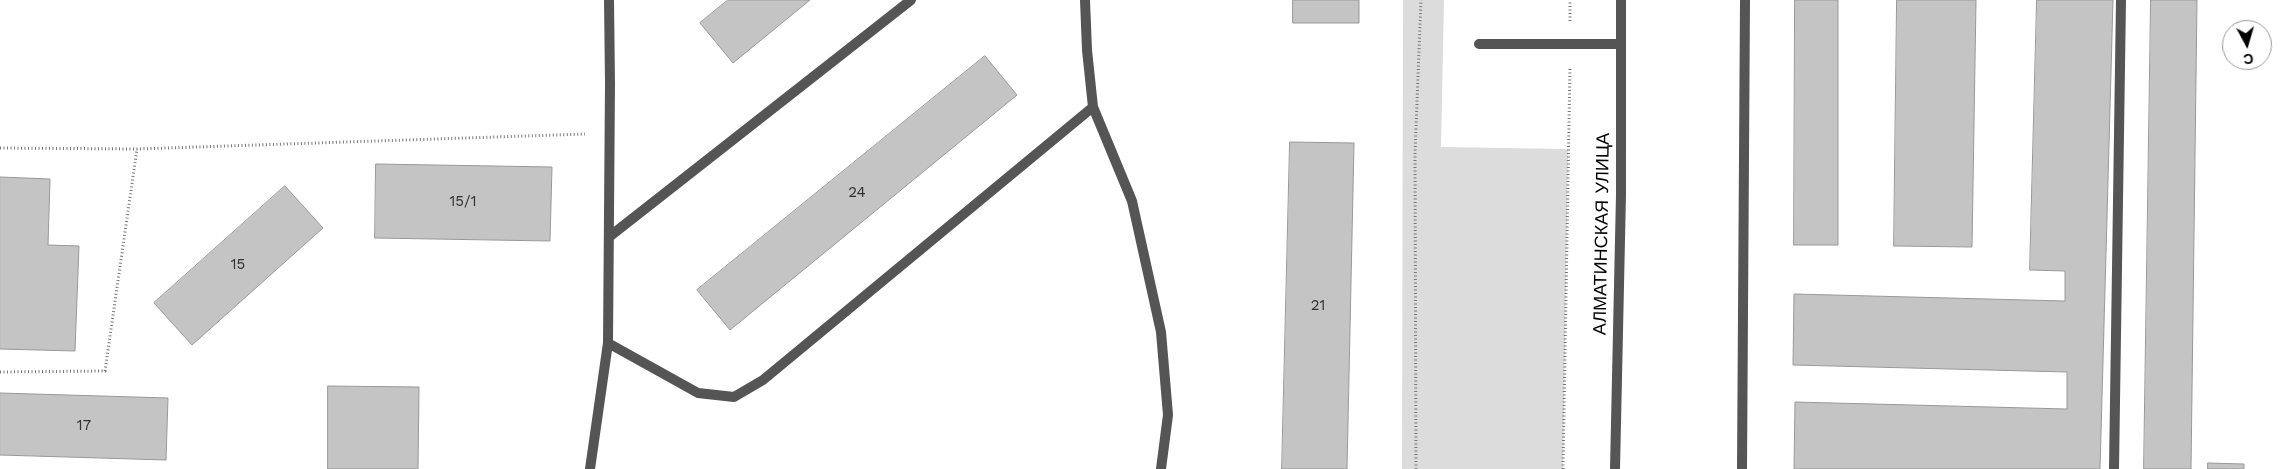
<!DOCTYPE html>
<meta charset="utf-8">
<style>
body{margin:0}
#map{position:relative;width:2292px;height:469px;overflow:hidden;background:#fff;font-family:"Work Sans",sans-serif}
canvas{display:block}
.north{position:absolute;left:2222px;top:20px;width:50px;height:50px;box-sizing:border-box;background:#fff;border:1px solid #999;border-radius:50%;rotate:174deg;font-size:14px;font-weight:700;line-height:20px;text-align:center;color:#000}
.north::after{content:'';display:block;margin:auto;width:18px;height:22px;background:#000;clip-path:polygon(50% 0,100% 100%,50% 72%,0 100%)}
</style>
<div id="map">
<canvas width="2292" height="469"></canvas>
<div class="north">С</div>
</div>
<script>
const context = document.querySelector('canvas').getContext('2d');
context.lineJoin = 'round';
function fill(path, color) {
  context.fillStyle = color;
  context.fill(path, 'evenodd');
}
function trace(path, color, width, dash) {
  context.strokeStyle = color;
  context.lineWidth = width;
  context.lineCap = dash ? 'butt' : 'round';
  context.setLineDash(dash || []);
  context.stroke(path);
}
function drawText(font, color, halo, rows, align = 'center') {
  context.font = font + ' "Work Sans",sans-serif';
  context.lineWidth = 4.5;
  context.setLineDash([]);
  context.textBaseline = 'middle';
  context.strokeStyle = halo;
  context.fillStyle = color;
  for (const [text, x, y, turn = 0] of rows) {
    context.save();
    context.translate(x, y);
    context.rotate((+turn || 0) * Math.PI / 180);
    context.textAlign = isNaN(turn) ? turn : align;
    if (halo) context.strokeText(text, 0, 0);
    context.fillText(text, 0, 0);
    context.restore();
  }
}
fill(new Path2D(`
 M1403,0H1444L1441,147L1568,149L1563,469H1402Z`), '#dcdcdc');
const building = new Path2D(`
 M728,0H810L733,63L700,23Z
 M1293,0H1359V23H1293Z
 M1795,0H1838V245H1794Z
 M1897,0H1976L1972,247L1894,246Z
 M2037,0H2113L2100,469H1794L1795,402L2067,409V372L1793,365L1794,294L2065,301V271L2030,270Z
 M2151,0H2197L2191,469H2144Z
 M985,56L1017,95L730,330L697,290Z
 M1290,142L1354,143L1347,469H1282Z
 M376,164L552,167L550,241L375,238Z
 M0,177L50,179L48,245L79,246L75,351L0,349Z
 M285,186L323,228L192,345L154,303Z
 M328,386L419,387L418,469H328Z
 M0,393L168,398L166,460L0,455Z
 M2208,463L2244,464V469H2208Z`);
fill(building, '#c4c4c4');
trace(building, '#999', 1);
trace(new Path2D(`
 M1570,21V0
 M0,148L137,149L585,134
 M0,372L105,371L137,149
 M1416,469L1415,154L1421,0
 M1563,469L1570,67`), '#777', 3, [1, 2.5]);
trace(new Path2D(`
 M1085,0L1087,50L1093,107L1132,201L1161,332L1168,415L1161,469
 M1479,44H1621
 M609,237L911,0
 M608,343L698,393L734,397L763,380L1093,107
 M590,469L608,343L610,83L609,0
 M1742,469L1745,0
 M2114,469L2121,0`), '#555', 10);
trace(new Path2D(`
 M1615,469L1621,194V0`), '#555', 10);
drawText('15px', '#313131', null, [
 ["24",857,193],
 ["15/1",463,202],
 ["15",238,265],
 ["21",1318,306],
 ["17",84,426]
]);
drawText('18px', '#000', '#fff', [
 ["АЛМАТИНСКАЯ УЛИЦА",1602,234,-89]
]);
</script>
